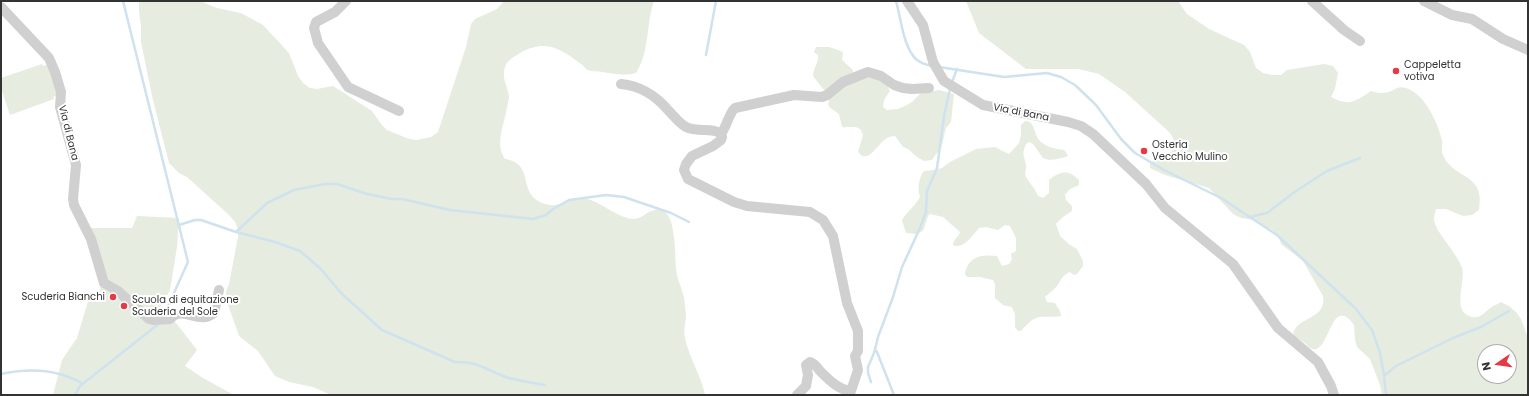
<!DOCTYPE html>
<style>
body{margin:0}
#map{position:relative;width:1529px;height:396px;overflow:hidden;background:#fff;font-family:Poppins,sans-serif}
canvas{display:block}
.frame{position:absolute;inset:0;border:2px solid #333;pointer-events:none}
.north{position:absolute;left:1477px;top:344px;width:40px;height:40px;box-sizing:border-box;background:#fff;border:1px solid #adadad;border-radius:50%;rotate:257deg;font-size:11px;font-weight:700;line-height:16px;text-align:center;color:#333}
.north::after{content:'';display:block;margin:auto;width:14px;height:18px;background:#e63946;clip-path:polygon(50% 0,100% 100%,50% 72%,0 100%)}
</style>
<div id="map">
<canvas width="1529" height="396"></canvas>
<div class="frame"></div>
<div class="north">N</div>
</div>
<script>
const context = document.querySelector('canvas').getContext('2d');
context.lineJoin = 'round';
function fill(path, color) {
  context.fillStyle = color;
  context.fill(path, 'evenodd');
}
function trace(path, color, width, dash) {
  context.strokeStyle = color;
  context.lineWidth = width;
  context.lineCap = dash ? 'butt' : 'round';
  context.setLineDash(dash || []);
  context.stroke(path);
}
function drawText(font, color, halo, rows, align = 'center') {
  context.font = font + ' Poppins,sans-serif';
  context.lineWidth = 4;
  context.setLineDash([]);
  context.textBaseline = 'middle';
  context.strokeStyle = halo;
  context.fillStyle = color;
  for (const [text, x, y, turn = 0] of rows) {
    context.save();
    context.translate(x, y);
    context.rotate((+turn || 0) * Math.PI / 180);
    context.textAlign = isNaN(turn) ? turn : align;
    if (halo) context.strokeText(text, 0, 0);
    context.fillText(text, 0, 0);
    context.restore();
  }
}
fill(new Path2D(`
 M139,1H200L217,8L241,13L263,25L289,53L298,76L303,83L310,88L317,89L333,86L372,111L381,124L387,130L409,139L417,140L431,137L438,132L466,47L471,24L475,19L497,9L504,1H654C646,24 650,51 636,73C623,76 615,74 603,72C598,71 591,72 588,70C585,69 583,65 581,64C560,48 545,39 520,53C514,57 507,60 505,67C501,78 508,86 509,97C509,101 507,107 506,112C503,128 495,144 505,159C537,164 515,196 546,204C561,209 570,196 584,198C600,201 619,219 634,219C644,219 649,207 662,210C676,214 675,256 676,269C677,279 682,288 684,298C685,303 685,309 686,314C686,322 683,330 685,338C689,358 701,375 705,395H331L313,387L289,382L275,376L258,351L239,336L226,299V292L229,284L238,237V229L235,222L230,216L187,177L179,173L169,163L152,96L141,42V26L139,11Z
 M966,1H1178L1187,14L1209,29L1244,45L1250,52L1256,68L1263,73L1272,75H1281L1287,70L1324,64L1333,66L1338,73L1335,89L1331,97C1349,107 1356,101 1371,91C1377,93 1383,94 1389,92C1392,91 1395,89 1397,88C1403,86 1410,89 1415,93C1428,102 1438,124 1442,140C1443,145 1441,151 1443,155C1453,180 1486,172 1479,210L1472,215L1463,216L1446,209H1436C1436,211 1434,215 1434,218C1433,230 1457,252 1462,268C1466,281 1452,309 1469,316C1480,321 1485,311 1493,306C1495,305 1498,304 1501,302L1509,306L1516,312L1521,319L1528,338V395H1382L1380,385L1370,359L1357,347L1355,339L1354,325C1330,291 1330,359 1310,348C1308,347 1307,345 1306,344C1301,340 1297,339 1293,335C1295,316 1327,321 1323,296L1303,261L1281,244L1278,235L1271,229L1258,224L1255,220L1241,218L1233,214L1209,188L1165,175L1150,168V163C1158,156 1176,157 1174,142C1173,137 1171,134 1168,131L1125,92L1099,74L1078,69H1026L979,33ZM1485,352H1509V376H1485Z
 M816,47H829L841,51L843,53L842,60L853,70V77C868,79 884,74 890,91L884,100L883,107L887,110L898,109L907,105L912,102L921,93L939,90L954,94L951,122L946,128L941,149L936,154L932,160L924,161L917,157L908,149L903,147L895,136C879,136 875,159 862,156L858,152L863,135L861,130C857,125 848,128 842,127L839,114L829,107C827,102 831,98 829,92L823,89L813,76C813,69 819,62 818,55L814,52Z
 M42,64L43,66L48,65L58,95L53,97L54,99L10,115L1,88V78Z
 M1025,121C1036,121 1033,134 1040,141C1046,147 1055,149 1064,150L1068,155L1066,157C1059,158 1051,162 1043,158L1033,144L1029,142L1027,143C1021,153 1024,155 1026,165C1027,169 1024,172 1026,177C1030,184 1035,188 1038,196L1043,198L1049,193V180C1060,171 1068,169 1079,180V185L1070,189L1065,195L1066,200L1072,206V211L1063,217L1056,224L1060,236L1070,245L1077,249L1083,261V266L1077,274L1074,275L1070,272C1063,274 1061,280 1057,286C1054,290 1049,293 1045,297L1047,302L1055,303L1060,311L1061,316C1038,319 1039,311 1021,331H1018L1015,327V314L1012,307L1003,305L995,298V284L993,280L980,277H967L965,274C968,256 982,254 997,256L1002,266L1009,264L1012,259L1011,254L1016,251V238L1010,226L1005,225L998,230L986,227L979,228C973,235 963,250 953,245C953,239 959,237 960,232L943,217L930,214L928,216L923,231L916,234L906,233L902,220C907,212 915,206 920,197C917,189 919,177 924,171L934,170L942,168L950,162L976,149L995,147L1009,154L1019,143L1021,135V125Z
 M137,216L179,218L177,247L170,290L156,314L168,315L176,323L197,350L185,366L203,378L234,395H53L62,360L77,338L89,298L100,291L101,285L84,231L92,228H132Z`), '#e6ecdf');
trace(new Path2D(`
 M123,1L188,262L163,317
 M896,1C901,18 903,48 917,60C921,63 927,65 932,66
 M706,55L716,1
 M939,67L1004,77L1047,73L1061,77L1075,85L1096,105L1121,139L1135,153L1164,170L1221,198L1277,235L1356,309L1372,330L1380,353L1384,375L1386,395
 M952,82L957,69
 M1249,217L1267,213L1296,191L1327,171L1360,158
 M179,225L195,220H201L236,232L275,242L300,251L321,269L341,293L382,330L455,362C476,361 485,369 503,376C516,381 531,382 545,385
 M236,232L267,203L294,190L325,184H337L367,194L392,199H402L450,210L533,219L546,215L553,209L569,200L606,195L624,197L671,213L689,222
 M875,350L877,352L894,395
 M1,374C29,368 58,369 83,384
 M1384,376L1396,366L1453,338L1481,327L1509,311
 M871,382L868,373V367L874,353L878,337L893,297L902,267L920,228L926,212L927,191L937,168L944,116L950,89
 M75,395L80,386L161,322`), '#cfe2ee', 2.5);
trace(new Path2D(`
 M346,1L335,12L316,22L314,28L318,43L348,87L399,111
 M907,1L923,25L933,62L944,81L983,105L1068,122L1081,126L1093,134L1146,184L1165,208L1233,264L1278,328L1318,362L1331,386L1334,395
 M1312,1L1344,30L1360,41
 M1424,1L1452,15L1472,19L1503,39L1528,50
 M1,7L49,58L55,72L61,92L60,107L76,165L73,199L74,205L91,239L104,283L118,291L149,319L153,320L170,319C180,307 193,319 205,317C208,317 211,315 214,313L219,290
 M621,84C641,86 655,95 668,110C673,115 679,123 686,127C698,133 713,127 721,134L722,137L721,140L713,146L692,156L686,164L684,170L688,179L734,202L747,206L810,212L823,220L833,236L847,303L858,331V351L855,356L858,370L851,391C839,390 829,380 821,372C817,368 816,364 810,362L806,365L808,375L806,386L797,395
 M721,134C727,126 729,113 735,108L794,95L822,97L827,95L843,82L868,72L881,76L894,85L903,88L912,89L929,88`), '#d0d0d0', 10);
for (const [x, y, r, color] of [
 [1396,71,4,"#e63946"],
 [1144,151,4,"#e63946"],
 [113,297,4,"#e63946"],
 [124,306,4,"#e63946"]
]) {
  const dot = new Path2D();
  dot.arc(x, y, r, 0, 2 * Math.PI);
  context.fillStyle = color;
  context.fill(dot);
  trace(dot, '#fff', 1.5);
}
drawText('10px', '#333', '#fff', [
 ["Cappeletta",1404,65],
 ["votiva",1404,77],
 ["Osteria",1152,145],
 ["Vecchio Mulino",1152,157],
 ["Scuderia Bianchi",105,297,"right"],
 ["Scuola di equitazione",132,300],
 ["Scuderia del Sole",132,312]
], 'left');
drawText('10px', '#333', '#fff', [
 ["Via di Bana",1021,113,11],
 ["Via di Bana",68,133,76]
]);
</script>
